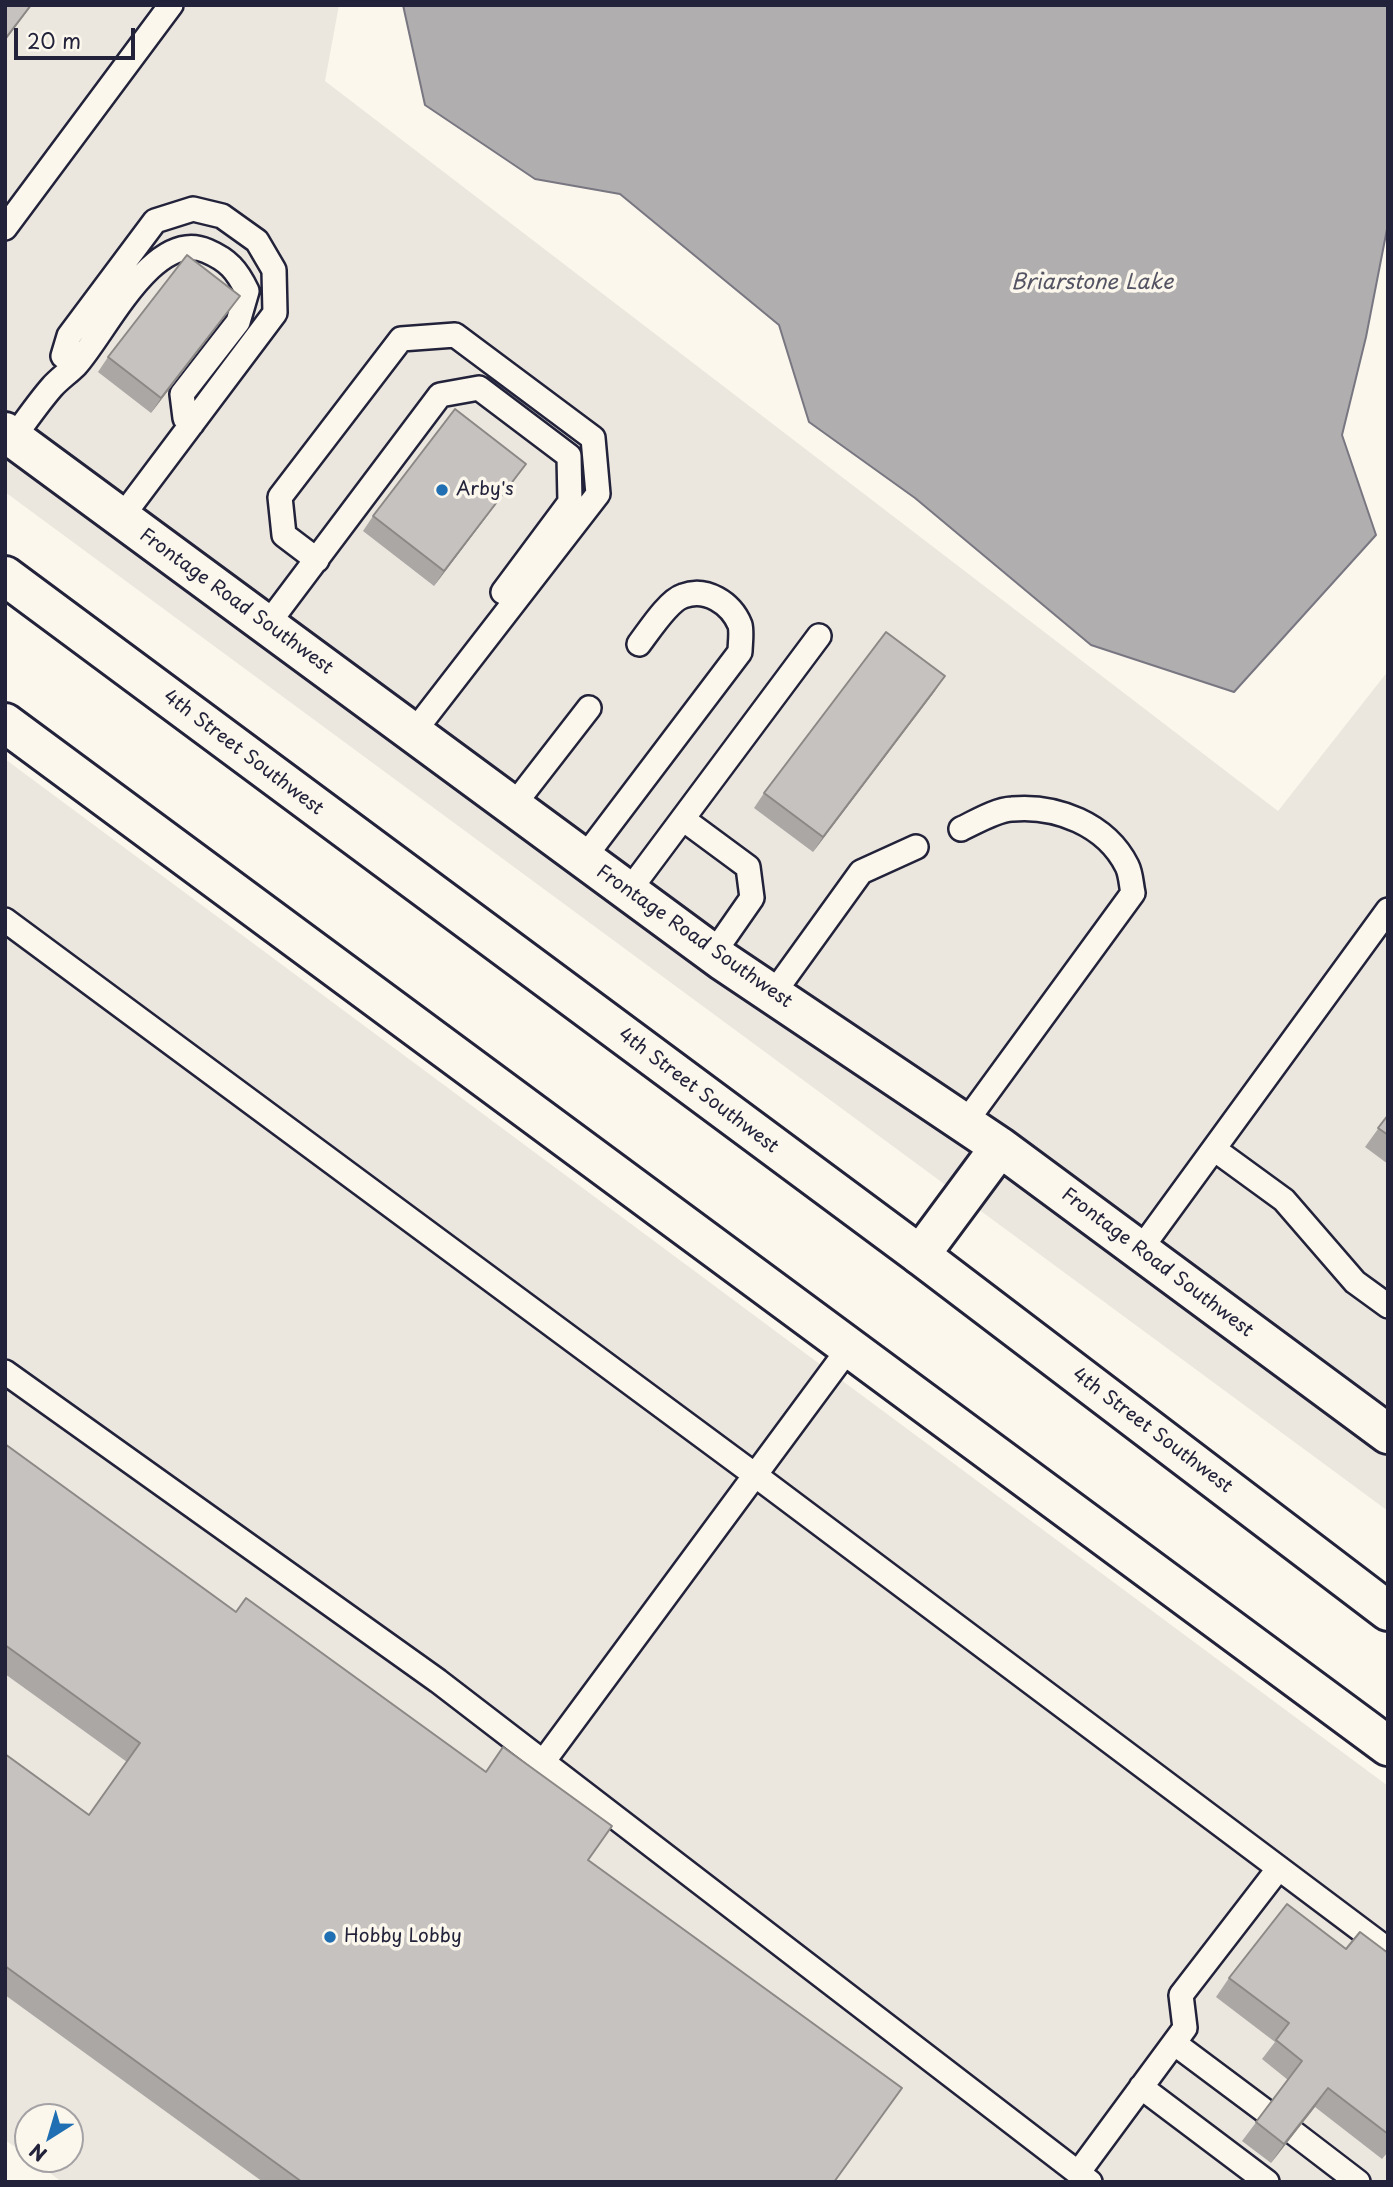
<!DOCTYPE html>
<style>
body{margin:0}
#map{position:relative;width:1393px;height:2187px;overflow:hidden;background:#fbf7ec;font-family:"Playpen Sans",sans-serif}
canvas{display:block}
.frame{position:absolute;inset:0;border:7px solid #22223b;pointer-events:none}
.north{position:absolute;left:14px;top:2103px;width:70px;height:70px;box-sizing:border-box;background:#fbf7ec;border:2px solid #a4a2a5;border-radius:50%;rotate:217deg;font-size:19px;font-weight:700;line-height:28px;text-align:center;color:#22223b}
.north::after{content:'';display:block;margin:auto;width:24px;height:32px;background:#1f6fb2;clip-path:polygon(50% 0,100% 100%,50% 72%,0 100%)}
.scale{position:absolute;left:14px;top:28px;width:121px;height:32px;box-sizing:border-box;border:4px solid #22223b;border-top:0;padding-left:9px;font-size:21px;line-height:24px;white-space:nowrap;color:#22223b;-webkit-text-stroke:5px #fbf7ec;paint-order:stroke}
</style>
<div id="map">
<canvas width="1393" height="2187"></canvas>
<div class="frame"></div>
<div class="north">N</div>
<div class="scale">20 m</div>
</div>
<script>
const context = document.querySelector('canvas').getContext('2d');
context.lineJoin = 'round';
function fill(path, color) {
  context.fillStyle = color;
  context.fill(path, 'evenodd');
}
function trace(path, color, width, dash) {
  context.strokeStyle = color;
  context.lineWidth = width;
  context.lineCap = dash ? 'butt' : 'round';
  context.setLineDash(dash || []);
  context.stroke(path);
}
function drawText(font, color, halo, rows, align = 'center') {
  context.font = font + ' "Playpen Sans",sans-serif';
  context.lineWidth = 7;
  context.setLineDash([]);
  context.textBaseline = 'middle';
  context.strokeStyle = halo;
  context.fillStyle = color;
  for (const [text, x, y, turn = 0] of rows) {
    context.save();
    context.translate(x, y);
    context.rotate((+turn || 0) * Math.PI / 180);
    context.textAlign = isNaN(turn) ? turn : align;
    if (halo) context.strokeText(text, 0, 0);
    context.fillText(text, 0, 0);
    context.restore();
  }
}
fill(new Path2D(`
 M5,5H339L325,81L1278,811L1388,671V1511L5,492Z
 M5,759L1388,1786V2182H62L31,2159H70V2117H28V2156L5,2140Z`), '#ebe7df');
const water = new Path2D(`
 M403,5H1388V224L1366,337L1342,435L1376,535L1234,692L1091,645L915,498L809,422L779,325L620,194L535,179L425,105Z`);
fill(water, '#b1aeb0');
trace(water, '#787681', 2);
const lane = new Path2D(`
 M5,228L171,5
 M76,365L63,356L69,336L155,221L193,209L222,216L257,241L274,270L275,313L121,518
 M13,438C26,421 38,403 52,387C59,379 68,373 76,365C105,333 154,227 207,251C228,260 237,270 247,291L238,322L182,394L185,418L192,424
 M317,560L284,535L280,497L401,339L455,335L593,438L598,494L413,733
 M267,625L440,395L479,388L569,456L570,502L503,592
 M513,806L589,708
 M683,819L748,867L752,898L713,954
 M961,829C976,822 995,810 1012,809C1056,805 1106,824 1127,866C1131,874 1131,884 1133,893L965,1123
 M584,858L740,652C740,645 742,632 740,625C731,603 706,587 683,596C668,601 649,631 639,644
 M628,892L819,636
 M5,920L755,1475L1388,1950
 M773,994L861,872L916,847
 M1214,1149L1284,1200L1355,1282L1388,1306
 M1140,1250L1388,910
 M5,1372L438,1681L1090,2182
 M543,1762L849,1348
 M1174,2043L1265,2111
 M1141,2087L1267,2182
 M1294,2133L1358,2182
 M1078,2173L1185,2028L1181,1995L1279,1868`);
const street = new Path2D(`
 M5,432L723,961L1000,1147L1388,1434
 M920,1255L1000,1147`);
const primary = new Path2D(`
 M5,576L920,1255L1388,1611
 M5,723L1388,1746`);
trace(lane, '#22223b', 28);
trace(street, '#22223b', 44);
trace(primary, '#22223b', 44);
trace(lane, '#fbf7ec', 23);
trace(street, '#fbf7ec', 38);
trace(primary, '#fbf7ec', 38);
fill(new Path2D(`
 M229,311L151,413L98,372L108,357Z
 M515,479L434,586L363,531L373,516Z
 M935,691L813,852L754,808L764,793Z
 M1388,1115V1164L1365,1147Z
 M5,1444L236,1612L588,1860L835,2182H263L5,1995V1754L89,1815L127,1762L5,1674Z
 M1346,1949L1388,1953V2152L1382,2159L1315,2107L1271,2163L1242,2141L1288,2080L1262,2059L1275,2042L1216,1997L1229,1978Z`), '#aaa7a5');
fill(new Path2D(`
 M31,5H32L5,41V39Z
 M240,296L229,311L151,413L161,398Z
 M526,464L515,479L434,586L444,571Z
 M945,676L935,691L813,852L823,837Z
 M1328,2088L1315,2107L1271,2163L1284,2144Z`), '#8b8886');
const building = new Path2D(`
 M5,5H31L5,39Z
 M187,255L240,296L161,398L108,357Z
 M455,409L526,464L444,571L373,516Z
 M886,632L945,676L823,837L764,793Z
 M1388,1115V1135L1378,1128Z
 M5,1444L236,1612L246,1598L486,1772L503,1747L612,1826L588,1860L902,2088L834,2182H302L5,1966V1754L89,1815L140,1743L5,1645Z
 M1287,1904L1346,1949L1360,1932L1388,1953V2134L1328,2088L1284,2144L1256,2122L1302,2061L1276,2040L1289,2023L1229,1978Z`);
fill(building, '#c6c2c0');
trace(building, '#8b8886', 2);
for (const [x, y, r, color] of [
 [442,490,7,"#1f6fb2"],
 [330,1937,7,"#1f6fb2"]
]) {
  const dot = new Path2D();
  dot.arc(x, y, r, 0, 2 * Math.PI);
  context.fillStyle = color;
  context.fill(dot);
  trace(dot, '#fbf7ec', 2.5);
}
drawText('19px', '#22223b', '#fbf7ec', [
 ["Arby's",456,490],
 ["Hobby Lobby",344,1937]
], 'left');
drawText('19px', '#22223b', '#fbf7ec', [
 ["Frontage Road Southwest",236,602,36],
 ["4th Street Southwest",243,753,37],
 ["Frontage Road Southwest",694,937,35],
 ["4th Street Southwest",698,1091,37],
 ["Frontage Road Southwest",1157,1263,37],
 ["4th Street Southwest",1152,1431,37]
]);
drawText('italic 21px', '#545364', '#fbf7ec', [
 ["Briarstone Lake",1092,283]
]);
</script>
